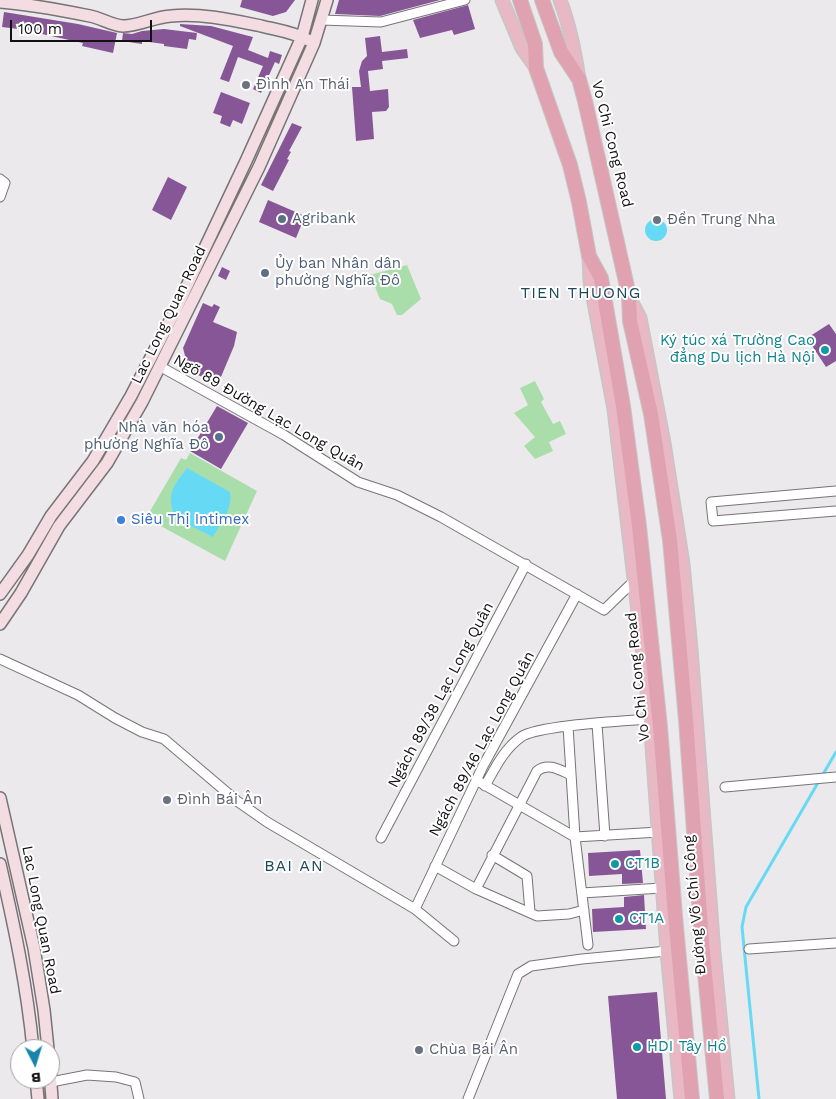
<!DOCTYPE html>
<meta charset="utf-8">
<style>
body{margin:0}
#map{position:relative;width:836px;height:1099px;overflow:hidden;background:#ece9ec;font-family:"Work Sans",sans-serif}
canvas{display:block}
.north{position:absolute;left:10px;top:1039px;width:50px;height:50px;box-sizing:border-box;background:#fff;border:1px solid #a0a0a0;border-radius:50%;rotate:175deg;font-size:14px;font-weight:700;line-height:20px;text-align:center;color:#121112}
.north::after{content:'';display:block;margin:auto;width:18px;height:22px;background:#1885ad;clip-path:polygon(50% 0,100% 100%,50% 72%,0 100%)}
.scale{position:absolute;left:10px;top:20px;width:142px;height:22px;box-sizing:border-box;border:2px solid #121112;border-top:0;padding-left:6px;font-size:15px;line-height:18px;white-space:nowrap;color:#121112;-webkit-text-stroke:4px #fff;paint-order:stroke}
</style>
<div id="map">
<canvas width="836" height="1099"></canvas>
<div class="north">B</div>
<div class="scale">100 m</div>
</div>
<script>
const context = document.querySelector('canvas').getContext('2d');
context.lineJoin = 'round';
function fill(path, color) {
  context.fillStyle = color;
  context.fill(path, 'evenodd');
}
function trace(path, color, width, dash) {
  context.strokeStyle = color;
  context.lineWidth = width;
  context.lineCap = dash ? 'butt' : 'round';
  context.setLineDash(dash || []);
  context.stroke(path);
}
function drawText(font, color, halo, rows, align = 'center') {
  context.font = font + ' "Work Sans",sans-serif';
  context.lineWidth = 4;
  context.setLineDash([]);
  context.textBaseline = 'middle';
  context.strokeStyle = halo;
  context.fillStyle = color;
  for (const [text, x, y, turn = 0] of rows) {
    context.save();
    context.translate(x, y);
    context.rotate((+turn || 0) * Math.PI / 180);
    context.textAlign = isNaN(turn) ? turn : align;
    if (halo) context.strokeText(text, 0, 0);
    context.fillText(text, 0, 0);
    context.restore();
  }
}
fill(new Path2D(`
 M407,265L421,299L402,315H397L392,304L380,299L370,275Z
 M535,381L544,399L541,402L553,424L560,421L566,434L549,442L553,451L535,459L524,446L535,437L514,413L528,405L520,388Z
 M190,453L257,491L225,561L146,518L181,458L186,460Z`), '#a9deaa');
fill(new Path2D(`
 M645 230a11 11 0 1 1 22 0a11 11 0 1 1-22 0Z
 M187,468L230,492C233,509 221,523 213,537L175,518C166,493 173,487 187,468Z`), '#66daf5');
trace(new Path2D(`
 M822,776L836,752
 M759,1099L742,927L746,907L819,781`), '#66daf5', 3);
fill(new Path2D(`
 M242,0H295L286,12L273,16L240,7Z
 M339,0H440L380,16L335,14Z
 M468,5L475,29L454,35L452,30L420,38L413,20Z
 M4,12L78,24L117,33L113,53L82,46L83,43L51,36L42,34V32L2,27Z
 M180,24L211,26L245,35L253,37L248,50L268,58L270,51L282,55L279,64L275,62L261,93L253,89L263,66L238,57L229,82L220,79L233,46L180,26Z
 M164,29L197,33L196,40L189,39L187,49L164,46V44L142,41V44L122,41L123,33L132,34L142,31Z
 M380,36L382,52L407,49L408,58L382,61L383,69L368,71L370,91L388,89L389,107L386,111L372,112L374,139L356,141L352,87H361L359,71L362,61L367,56L365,38Z
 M221,92L250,103L242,124L233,120L230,127L220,123L222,116L213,113Z
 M292,123L302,127L289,151L291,152L287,159L289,160L273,191L261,185Z
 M168,177L187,187L171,220L152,210Z
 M268,200L305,216L296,238L259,222Z
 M222,267L230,271L226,280L218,276Z
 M203,303L212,307L214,304L220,307L213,322L237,332L234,346L218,384L189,371L183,348Z
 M829,324L836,334V361L826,367L807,338Z
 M217,406L248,423L221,469L190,451Z
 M640,850L643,883L622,884V874L589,876L588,853Z
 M644,895L646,929L593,932L592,909L624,907V897Z
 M657,992L666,1099H617L608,996Z`), '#865696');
const minor = new Path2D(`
 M321,20L381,22L465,0
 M0,179L5,183L0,197
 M161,367L284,435L358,482L397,495L441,517L604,610L635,580
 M836,491L711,502L713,521L836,511
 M0,659L78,695L115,718L142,732L164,739L237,801L267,822L415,909L454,941
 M597,724L605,836
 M568,726L575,837L588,945
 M476,780L575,837L659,832
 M485,786C495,768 504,749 521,737C538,725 625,721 650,719
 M725,787L836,777
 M381,838L526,564
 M492,855L527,876L530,912
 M435,866L476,889L537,916L569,914L584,910
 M476,889L537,771C548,762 560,770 571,775
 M582,893L662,888
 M415,909L483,766L577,594
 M749,949L836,943
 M51,1082L87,1075L116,1077L135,1082L139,1099
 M468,1099L518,974L531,966L582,959L667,951`);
const secondary = new Path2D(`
 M0,2C30,4 60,10 90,16C101,18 111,25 123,26C139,26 154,17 171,16C201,13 232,20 261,26C277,30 293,32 308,40
 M0,594L28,555L51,516L93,461L131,396L176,309L246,161L302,37L312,0
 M0,624L21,593L59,526L107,463L142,402L259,167L314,43L327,0
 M0,798L34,948L44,1010L48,1049
 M0,864C14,925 27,986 33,1049
 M50,1071L52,1099
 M36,1079L38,1099`);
const primary = new Path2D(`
 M502,0L522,48L536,68
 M560,0C570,26 575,52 579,79
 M589,256L590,281L614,409L641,637L650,719L667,951L681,1099
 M629,297L640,318L664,443L683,564L691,649L714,953L728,1099`);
const trunk = new Path2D(`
 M520,0L535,44L536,68L570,165L579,202L589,256L601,278L623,406L639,526L660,727L675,916L692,1099
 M542,0L561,52L579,79L585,101L626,282L629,297L630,321L651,414L670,540L686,720L702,942L717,1099`);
trace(minor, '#777477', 11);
trace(secondary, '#777477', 14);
trace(primary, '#c6c6c6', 15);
trace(trunk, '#c6c6c6', 16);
trace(minor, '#fff', 9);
trace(secondary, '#f3dce2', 11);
trace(primary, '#e8b9c4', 12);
trace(trunk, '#e0a2b0', 14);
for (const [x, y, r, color] of [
 [246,85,5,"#6b7280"],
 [282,219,5,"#5c6f8a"],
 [657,220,5,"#6b7280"],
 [265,273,5,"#5c6f8a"],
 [825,350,5,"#0f9aa8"],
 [219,437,5,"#5c6f8a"],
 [121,520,5,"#3f7fe0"],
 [167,800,5,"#6b7280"],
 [615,864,5,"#0f9aa8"],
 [619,919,5,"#0f9aa8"],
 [637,1047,5,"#0f9aa8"],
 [419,1050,5,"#6b7280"]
]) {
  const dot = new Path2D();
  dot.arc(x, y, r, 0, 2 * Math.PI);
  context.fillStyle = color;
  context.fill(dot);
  trace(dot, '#fff', 2);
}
drawText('15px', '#5b616d', '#fff', [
 ["Đình An Thái",256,85],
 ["Đền Trung Nha",667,220],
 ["Đình Bái Ân",177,800],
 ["Chùa Bái Ân",429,1050]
], 'left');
drawText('15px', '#121112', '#fff', [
 ["Vo Chi Cong Road",612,144,76],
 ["Lac Long Quan Road",169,315,-64],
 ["Ngõ 89 Đường Lạc Long Quân",269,413,30],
 ["Vo Chi Cong Road",638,677,-96],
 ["Ngách 89/38 Lạc Long Quân",441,695,-62],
 ["Ngách 89/46 Lạc Long Quân",482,744,-62],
 ["Đường Võ Chí Công",695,905,-95],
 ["Lac Long Quan Road",41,920,79]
]);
drawText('15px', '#4e5e75', '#fff', [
 ["Agribank",292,219],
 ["Ủy ban Nhân dân",275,264],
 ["phường Nghĩa Đô",275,281],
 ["Nhà văn hóa",209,428,"right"],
 ["phường Nghĩa Đô",209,445,"right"]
], 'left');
drawText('15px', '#0d838f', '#fff', [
 ["Ký túc xá Trường Cao",815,341,"right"],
 ["đẳng Du lịch Hà Nội",815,358,"right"],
 ["CT1B",625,864],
 ["CT1A",629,919],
 ["HDI Tây Hồ",647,1047]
], 'left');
drawText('15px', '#366cbe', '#fff', [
 ["Siêu Thị Intimex",131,520]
], 'left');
context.letterSpacing = '1px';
drawText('16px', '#1a495c', '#fff', [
 ["TIEN THUONG",581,293],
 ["BAI AN",294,866]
]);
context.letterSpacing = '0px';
</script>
